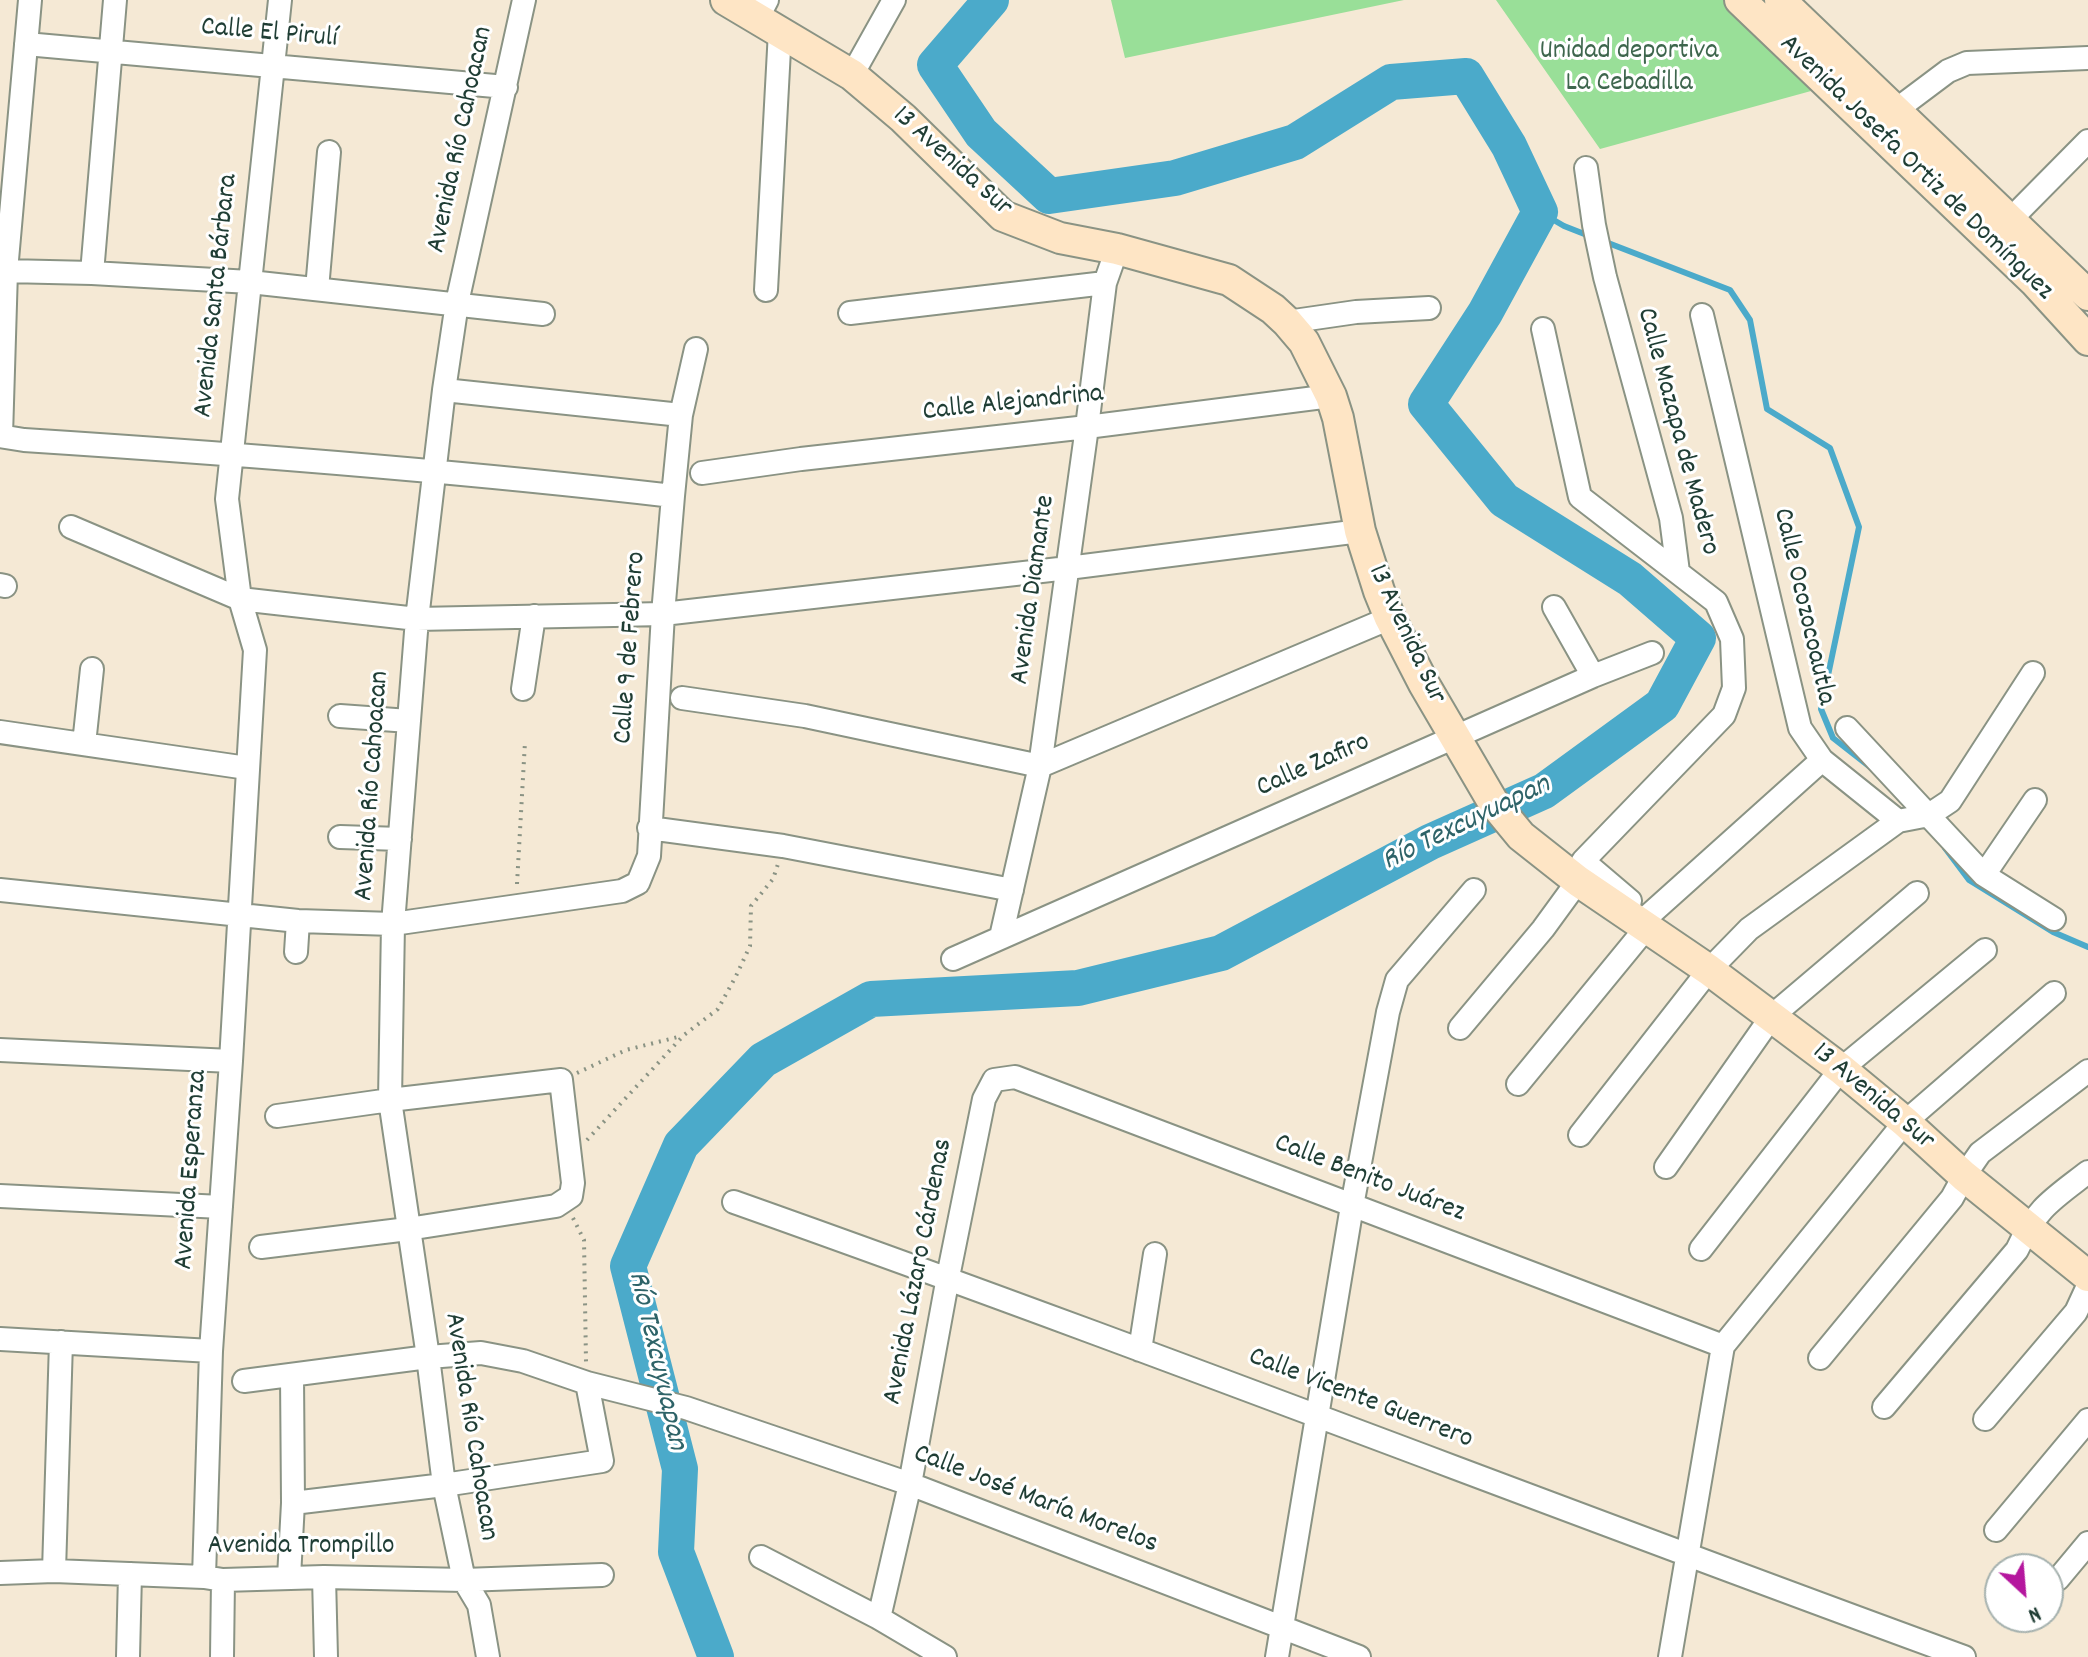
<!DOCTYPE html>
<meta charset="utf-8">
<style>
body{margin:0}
#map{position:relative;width:2088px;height:1657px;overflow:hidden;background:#f5e9d5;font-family:Dekko,sans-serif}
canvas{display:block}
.north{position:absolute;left:1984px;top:1553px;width:80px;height:80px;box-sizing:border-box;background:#fff;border:2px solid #a5b1ae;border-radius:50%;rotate:154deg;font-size:22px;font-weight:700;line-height:32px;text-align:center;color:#1f3d34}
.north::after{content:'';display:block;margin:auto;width:28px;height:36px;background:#b5179e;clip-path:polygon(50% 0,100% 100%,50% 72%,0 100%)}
</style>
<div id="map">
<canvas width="2088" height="1657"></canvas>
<div class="north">N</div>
</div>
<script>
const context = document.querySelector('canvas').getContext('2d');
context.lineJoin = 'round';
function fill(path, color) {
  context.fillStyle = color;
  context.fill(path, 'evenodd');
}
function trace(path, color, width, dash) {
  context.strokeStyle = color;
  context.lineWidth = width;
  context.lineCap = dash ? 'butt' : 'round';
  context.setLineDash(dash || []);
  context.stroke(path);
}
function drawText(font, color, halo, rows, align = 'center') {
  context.font = font + ' Dekko,sans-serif';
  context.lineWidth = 6;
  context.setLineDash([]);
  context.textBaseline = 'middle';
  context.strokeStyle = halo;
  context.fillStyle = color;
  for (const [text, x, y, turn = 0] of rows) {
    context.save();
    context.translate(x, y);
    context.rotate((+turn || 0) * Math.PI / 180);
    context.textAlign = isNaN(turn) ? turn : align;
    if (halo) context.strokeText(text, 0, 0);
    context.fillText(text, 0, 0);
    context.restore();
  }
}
fill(new Path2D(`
 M1111,0H1404L1125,58Z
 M1496,0H1727L1811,91L1600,149Z`), '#99df98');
trace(new Path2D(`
 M1540,212L1564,226L1592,237
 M1603,241L1730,290L1750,320L1767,409L1830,448L1859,527L1821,709L1833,738L1870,767
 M1945,848L1969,880L2053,932L2088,947`), '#4baaca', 6);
trace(new Path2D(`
 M716,1657L676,1552L680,1469L628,1266L681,1145L763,1060L871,999L1078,988L1221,953L1430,842L1544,791L1662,705L1698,638L1630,579L1504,500L1426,404L1485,313L1540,212L1509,146L1466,76L1391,82L1295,142L1175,178L1049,196L981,133L935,65L991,0`), '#4baaca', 36);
const street = new Path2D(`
 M757,19L767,0
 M26,44L506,87
 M852,75L894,0
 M1896,110L1948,71L1967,63L2088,58
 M1586,168L1594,225L1605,277L1671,518L1678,572
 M1999,231L2088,141
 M6,271L92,273L250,282L543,314
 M92,273L115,0
 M317,289L329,152
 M766,290L780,31
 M850,313L1105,283
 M1702,315L1800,728L1822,760L1898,821
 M1287,322L1356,312L1429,308
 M1543,329L1580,497L1716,602L1732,639L1734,688L1724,715L1583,861L1630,901
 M444,390L681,415
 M0,436L24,440C241,454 457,471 673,496
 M1,436L6,271L30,0
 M702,473L801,459L1087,427L1331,396
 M71,527L240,599L417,619L663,614L1068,568L1360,531
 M0,585L5,586
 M1554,607L1593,676
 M523,689L534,616
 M682,698L805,716L1040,766L1390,618
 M340,716L409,721
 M1847,728L1984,875L2054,919
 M0,732L247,768
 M84,744L92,669
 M649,828L783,846L1012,890
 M340,837L400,839
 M1984,875L2035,800
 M0,890L298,921L393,924L622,891L638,883L649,856L663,614L673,496L681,415L696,349
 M1001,937L1040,766L1087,427L1105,283L1117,249
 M296,952L298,921
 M953,959L1593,676L1652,653
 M1460,1028L1543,929L1578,881
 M0,1050L231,1061
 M1518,1084L1646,928L1648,916L1822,760
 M1580,1135L1709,970L1749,929L1898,821L1929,815L1950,801L2033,673
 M1666,1167L1772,1016L1917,893
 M0,1196L221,1207
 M734,1202C1146,1348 1553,1507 1964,1657
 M261,1247L408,1229L556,1206L571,1196L573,1183L561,1080L390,1100L277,1116
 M1701,1249L1841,1069L1985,950
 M0,1339L211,1351
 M1140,1350L1155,1254
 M1820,1358L1952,1198L1964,1176L1980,1153L2088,1071
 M244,1381L428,1357L481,1353L523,1361L587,1383L686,1408L910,1484L1359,1657
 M1884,1407L2017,1250C2036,1208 2053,1199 2088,1172
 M1985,1419L2076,1312L2088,1286
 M293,1503L444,1485L602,1461L587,1383
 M1996,1530L2088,1420
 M761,1557L879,1618L945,1657
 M54,1571L61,1342
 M0,1573L54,1571L204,1577L223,1580L324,1577L464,1580L602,1575
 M204,1577L211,1351L231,1061L255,650L240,599L227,499L280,0
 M289,1577L293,1503L292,1376
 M324,1577L326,1657
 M2058,1579L2088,1543
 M879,1618L910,1484L948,1277L984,1099L994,1080L1015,1077L1723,1346
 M128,1657L130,1574
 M222,1657L223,1580
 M488,1657L479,1605L464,1580L444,1485L428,1357L390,1100L393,924L417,619L444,390L457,303L524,0
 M1277,1657L1352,1206L1388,1012L1397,980L1474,890
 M1670,1657L1723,1346L1905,1122L2054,993`);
const secondary = new Path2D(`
 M726,0L852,75L903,118L1003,216L1060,238L1117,249L1229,280L1273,309L1287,322L1304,342L1331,396L1338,418L1360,531L1379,591L1390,618L1424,684L1493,802L1521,836L1578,881L1709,970L1841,1069L1905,1122L1964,1176L2088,1276
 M1740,0L2035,282L2088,340
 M1780,0L2088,295`);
trace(street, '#8a9384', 26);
trace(secondary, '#8a9384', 34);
trace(new Path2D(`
 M517,884L525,742
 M577,1073L626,1050L682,1036
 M587,1140L684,1035L718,1009L736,976L750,946L751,906L773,879L778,864
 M573,1218L584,1240L586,1362`), '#8a9384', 4, [2, 6]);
trace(street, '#fff', 22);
trace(secondary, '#fee5c5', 30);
drawText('28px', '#1f3d34', '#fff', [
 ["Calle El Pirulí",269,35,5],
 ["Avenida Río Cahoacan",462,140,-78],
 ["13 Avenida Sur",951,163,42],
 ["Avenida Josefa Ortiz de Domínguez",1915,169,44],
 ["Avenida Santa Bárbara",218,296,-84],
 ["Calle Alejandrina",1013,405,-6],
 ["Calle Mazapa de Madero",1676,432,75],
 ["Avenida Diamante",1035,590,-82],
 ["Calle Ocozocoautla",1802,607,77],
 ["13 Avenida Sur",1405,635,65],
 ["Calle 9 de Febrero",632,648,-86],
 ["Calle Zafiro",1314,767,-24],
 ["Avenida Río Cahoacan",374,786,-86],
 ["13 Avenida Sur",1872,1098,40],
 ["Avenida Esperanza",193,1170,-86],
 ["Calle Benito Juárez",1369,1180,21],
 ["Avenida Lázaro Cárdenas",920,1272,-79],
 ["Calle Vicente Guerrero",1360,1400,21],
 ["Avenida Río Cahoacan",469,1427,81],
 ["Calle José María Morelos",1035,1501,21],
 ["Avenida Trompillo",301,1548]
]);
drawText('28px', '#3e664d', '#fff', [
 ["Unidad deportiva",1629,53],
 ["La Cebadilla",1629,85]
]);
drawText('italic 30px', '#2e6368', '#fff', [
 ["Río Texcuyuapan",1467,825,-26],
 ["Río Texcuyuapan",655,1361,77]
]);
</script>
